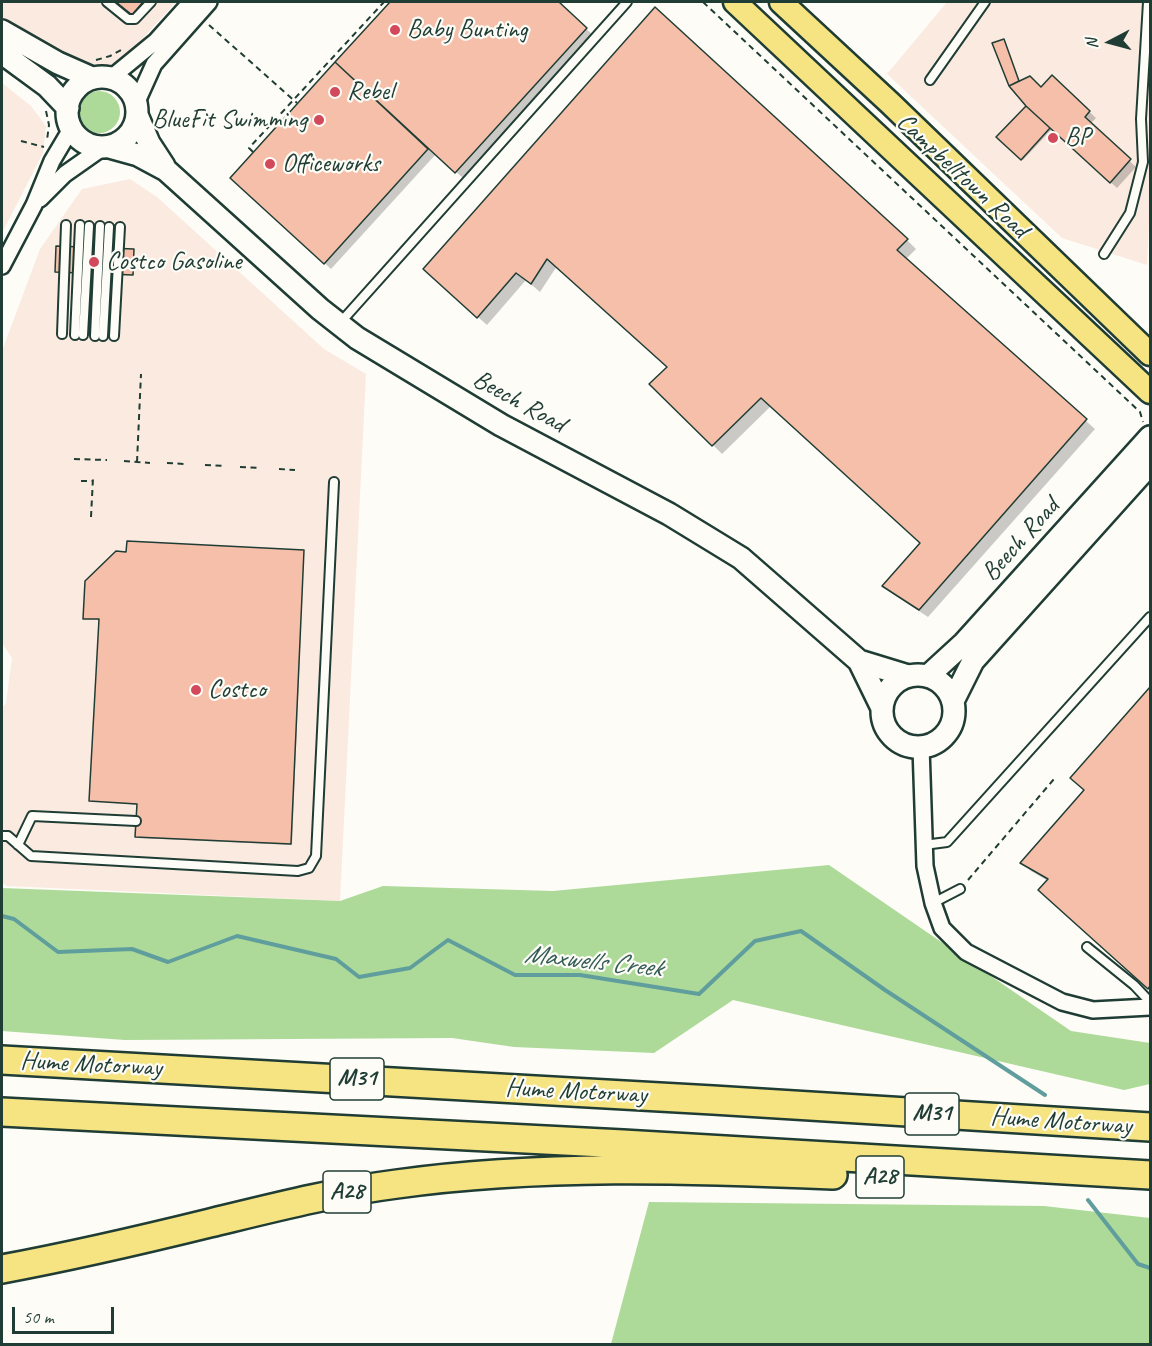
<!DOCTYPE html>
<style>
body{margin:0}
#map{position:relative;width:1152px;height:1346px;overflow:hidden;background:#fdfcf7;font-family:Caveat,sans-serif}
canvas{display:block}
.frame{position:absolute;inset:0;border:3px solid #1f3d34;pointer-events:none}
.north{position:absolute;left:1080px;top:12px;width:60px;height:60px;-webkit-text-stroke:4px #fdfcf7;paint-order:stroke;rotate:264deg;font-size:16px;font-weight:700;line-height:24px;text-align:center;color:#1f3d34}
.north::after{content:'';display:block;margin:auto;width:21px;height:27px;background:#1f3d34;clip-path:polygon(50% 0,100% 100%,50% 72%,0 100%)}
.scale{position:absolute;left:12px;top:1307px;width:102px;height:27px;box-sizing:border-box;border:3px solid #1f3d34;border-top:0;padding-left:8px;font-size:18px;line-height:21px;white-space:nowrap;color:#1f3d34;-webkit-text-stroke:4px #fdfcf7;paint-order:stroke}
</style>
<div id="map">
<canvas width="1152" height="1346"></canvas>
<div class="frame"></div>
<div class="north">N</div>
<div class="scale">50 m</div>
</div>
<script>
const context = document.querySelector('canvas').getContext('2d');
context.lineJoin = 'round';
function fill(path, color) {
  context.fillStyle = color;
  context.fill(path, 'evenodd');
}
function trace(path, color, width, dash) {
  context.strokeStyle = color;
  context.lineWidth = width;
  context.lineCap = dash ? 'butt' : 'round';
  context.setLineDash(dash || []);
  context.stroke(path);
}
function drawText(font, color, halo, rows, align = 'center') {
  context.font = font + ' Caveat,sans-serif';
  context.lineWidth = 4.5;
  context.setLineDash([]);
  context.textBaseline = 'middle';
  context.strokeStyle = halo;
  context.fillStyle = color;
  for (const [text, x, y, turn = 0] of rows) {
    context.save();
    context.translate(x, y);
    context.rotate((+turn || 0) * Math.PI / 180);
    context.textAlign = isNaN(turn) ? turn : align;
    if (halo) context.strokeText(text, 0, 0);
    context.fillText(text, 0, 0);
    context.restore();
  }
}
fill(new Path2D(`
 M2,2H176L124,59L105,68L75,61L2,21Z
 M947,2H1150V202L1147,265L1062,238L887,74Z
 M2,83L31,106L46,126L43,153L2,233Z
 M130,179L157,197L324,349L366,374L340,901L7,886L2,883V708L6,703L12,658L2,643V351L40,249L82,189Z`), '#fbeae0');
fill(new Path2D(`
 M78 112a21 21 0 1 1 42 0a21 21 0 1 1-42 0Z
 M829,865L1071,1031L1150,1043V1084L1124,1090L733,1000L654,1053L514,1047L452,1038L125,1040L2,1031V888L340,901L383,886L553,891Z
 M649,1202L1044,1206L1150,1218V1344H611Z`), '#adda99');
fill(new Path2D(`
 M117,2H155L139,20Z
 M392,2H556L593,35L463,178L436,154L331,269L232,177Z
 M655,9L907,240L916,249L905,260L1095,429L928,617L893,594L884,586L922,544L771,406L722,454L652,384L669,368L557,266L540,292L526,280L487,325L433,277Z
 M1005,42L1020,83L1042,89L1052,77L1096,118L1090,124L1136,167L1117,188L1052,129L1023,160L998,137L1028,106L1010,85Z
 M133,251L134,252V275L57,271Z
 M303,552L304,553L292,845L138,838L137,836L139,805L91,801L100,620L85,618Z
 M1150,689V990L1048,899V881L1031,871L1022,863L1085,790L1072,777Z`), '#0003');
trace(new Path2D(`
 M2,916L14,919L58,952L132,949L168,962L237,936L336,959L359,977L410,968L448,940L515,975H580L699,994L755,941L801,931L885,990L1045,1095
 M1088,1200L1138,1264L1150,1268`), '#609e9d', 4);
const building = new Path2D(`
 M116,2H143L132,15Z
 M390,2H559L587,28L455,173L335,62Z
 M655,7L908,239L897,250L1087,419L919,610L882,586L920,543L761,398L712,446L649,384L667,367L547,259L531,284L516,273L477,318L423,269Z
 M1004,39L1019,81L1009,86L992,43Z
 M335,62L428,149L324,264L230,178Z
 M1052,75L1090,111L1085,117L1131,159L1110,183L1026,106L1009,86L1030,76L1041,87Z
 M1026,106L1050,128L1021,160L996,137Z
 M56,246L134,249L133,275L55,272Z
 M127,541L304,550L291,844L135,837L137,804L89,801L99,619H83L85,581L116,551L126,552Z
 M1150,687V986L1148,989L1038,890L1048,879L1020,863L1084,790L1070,778Z`);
fill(building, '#f6bfaa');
trace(building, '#1f3d34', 1.5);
const lane = new Path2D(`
 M107,2L128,19H135L151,2
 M930,80L985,2
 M1104,254L1130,213L1143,162L1141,119L1148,2
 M340,323L627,2
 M62,334L66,225
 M75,335L80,225
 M83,335L89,226
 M95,336L100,226
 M103,336L109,227
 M114,336L120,227
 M2,836H8L31,856L298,871L309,868L316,856L334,482
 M18,845L32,816L136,821
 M924,845L947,842L1150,617
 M933,903L960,889
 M1087,947L1134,985L1150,1002`);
const street = new Path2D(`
 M111,78L156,41L191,2
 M136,104L154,64L209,2
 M40,199L65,174L102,148
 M2,266L34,205L52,161L71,129
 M921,747L925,866L933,903L942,928L966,952L1062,1002L1093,1010L1150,1007`);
const secondary = new Path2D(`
 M2,31L58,63L92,78
 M2,53L47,86L68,108
 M67 112a35 35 0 1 1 70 0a35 35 0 1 1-70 0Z
 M137,115L149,143L164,166
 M109,147L138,155L166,170L320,309L357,338L501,425L669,514L741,558L859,661L882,708
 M859,661L908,676
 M882 711a36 36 0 1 1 72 0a36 36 0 1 1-72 0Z
 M928,676L964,643L1150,437
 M953,701L973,661L1150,464`);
const primary = new Path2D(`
 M735,2L1150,392
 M781,2L891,104L1150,354`);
const highway = new Path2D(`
 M2,1060L713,1100L1150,1127
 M2,1112L623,1144L1150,1175
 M2,1269C72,1256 141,1240 210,1223C272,1208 334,1192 397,1184C541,1164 688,1169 833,1175`);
trace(lane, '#1f3d34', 12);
trace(street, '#1f3d34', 20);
trace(secondary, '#1f3d34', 26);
trace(primary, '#1f3d34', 27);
trace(highway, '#1f3d34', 32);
trace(new Path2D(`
 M703,2L1140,412L1143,422
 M209,25L297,103
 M96,60L110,56L121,50
 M46,111L49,125L47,140
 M21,141L44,147
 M253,152L249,148L384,2
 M74,459L107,460
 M124,461L150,463
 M137,462L141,374
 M167,463L185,464
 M205,465L224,466
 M240,467L259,468
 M279,469L295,470
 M81,481H93
 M91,517L93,478
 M968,880L1054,779`), '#1f3d34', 2, [6, 4.5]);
trace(lane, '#fdfcf7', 8);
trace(street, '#fdfcf7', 15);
trace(secondary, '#fdfcf7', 21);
trace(primary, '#f6e381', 22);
trace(highway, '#f6e381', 27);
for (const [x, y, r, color] of [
 [395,30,6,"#d1495b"],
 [335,92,6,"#d1495b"],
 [319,120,6,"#d1495b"],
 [1053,138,6,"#d1495b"],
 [270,164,6,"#d1495b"],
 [94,262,6,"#d1495b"],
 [196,690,6,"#d1495b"]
]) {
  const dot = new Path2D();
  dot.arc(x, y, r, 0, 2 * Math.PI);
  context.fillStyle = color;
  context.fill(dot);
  trace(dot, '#fdfcf7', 2);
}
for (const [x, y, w] of [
 [357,1079,54],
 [932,1114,54],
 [880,1177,48],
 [347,1192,48]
]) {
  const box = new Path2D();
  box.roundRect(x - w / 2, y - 21, w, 42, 4.5);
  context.fillStyle = '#fdfcf7';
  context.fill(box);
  trace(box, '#1f3d34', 1.5);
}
drawText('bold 24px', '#1f3d34', null, [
 ["M31",357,1079],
 ["M31",932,1114],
 ["A28",880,1177],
 ["A28",347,1192]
]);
drawText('26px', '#1f3d34', '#fdfcf7', [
 ["Baby Bunting",407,30],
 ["Rebel",347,92],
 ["BlueFit Swimming",307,120,"right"],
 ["BP",1065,138],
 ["Officeworks",282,164],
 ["Costco Gasoline",106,262],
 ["Costco",208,690]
], 'left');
drawText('26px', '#1f3d34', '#fdfcf7', [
 ["Campbelltown Road",962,176,43],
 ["Beech Road",519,402,29],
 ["Beech Road",1021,540,-48],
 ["Hume Motorway",91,1065,3],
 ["Hume Motorway",576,1092,3],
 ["Hume Motorway",1061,1122,4]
]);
drawText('italic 27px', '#355d57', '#fdfcf7', [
 ["Maxwells Creek",593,962,6]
]);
</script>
